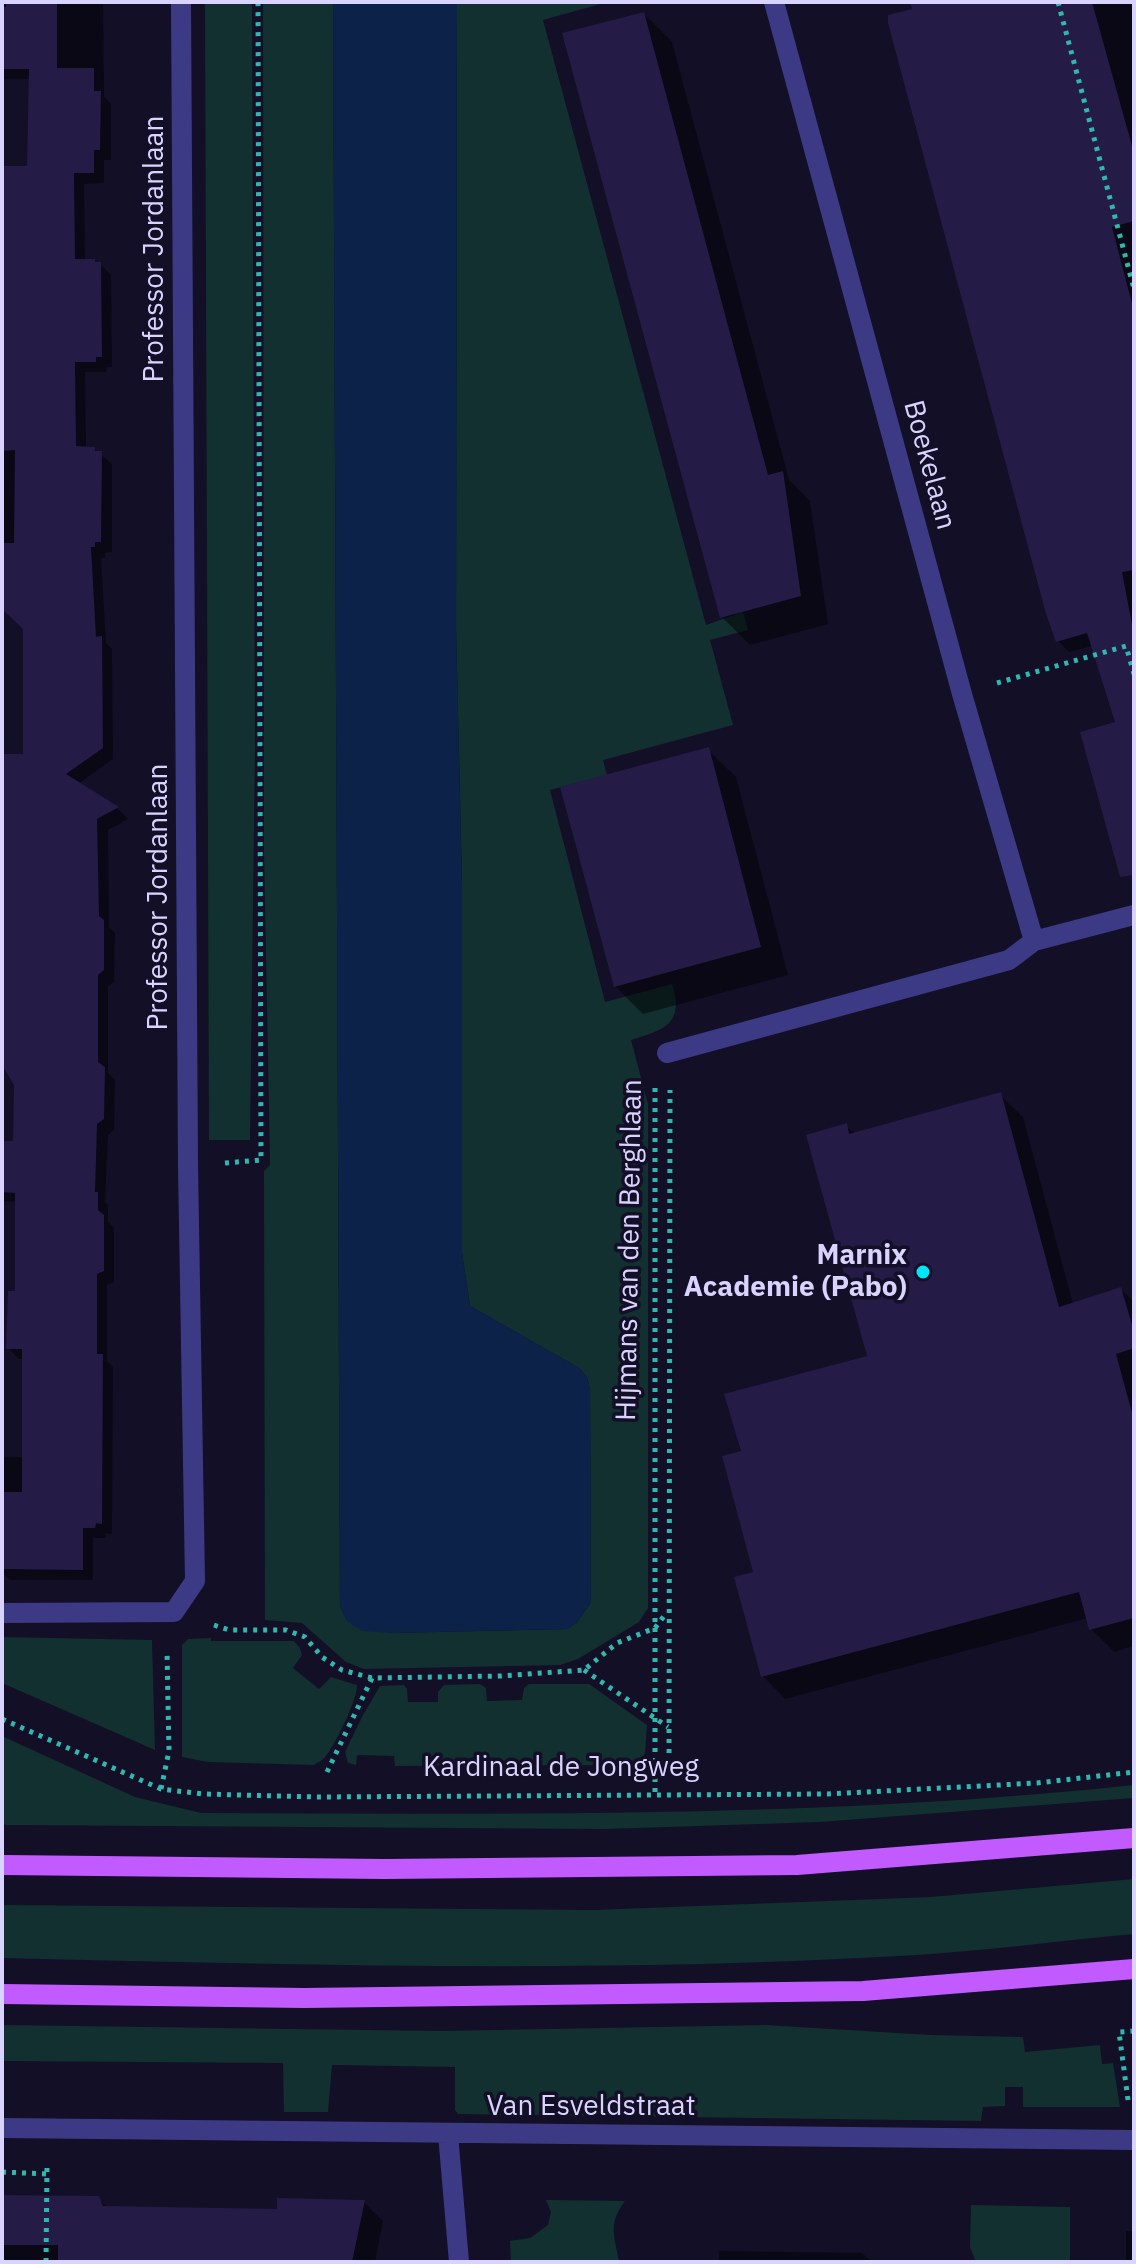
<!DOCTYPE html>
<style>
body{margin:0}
#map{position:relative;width:1136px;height:2264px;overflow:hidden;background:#130f26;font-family:"IBM Plex Sans",sans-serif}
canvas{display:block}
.frame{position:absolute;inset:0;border:4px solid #d9d4ff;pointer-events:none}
</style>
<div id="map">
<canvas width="1136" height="2264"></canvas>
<div class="frame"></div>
</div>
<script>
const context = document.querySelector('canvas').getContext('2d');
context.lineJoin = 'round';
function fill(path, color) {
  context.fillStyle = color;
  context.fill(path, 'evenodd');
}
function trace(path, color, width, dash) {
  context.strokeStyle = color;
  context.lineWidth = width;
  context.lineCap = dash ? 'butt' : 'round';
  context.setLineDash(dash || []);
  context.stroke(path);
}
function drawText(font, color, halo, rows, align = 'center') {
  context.font = font + ' "IBM Plex Sans",sans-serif';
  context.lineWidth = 7;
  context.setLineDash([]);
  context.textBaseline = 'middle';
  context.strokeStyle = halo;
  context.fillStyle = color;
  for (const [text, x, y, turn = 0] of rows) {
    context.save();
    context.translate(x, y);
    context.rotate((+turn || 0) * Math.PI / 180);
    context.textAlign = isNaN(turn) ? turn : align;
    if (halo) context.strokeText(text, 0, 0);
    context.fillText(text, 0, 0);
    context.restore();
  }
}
fill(new Path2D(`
 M205,2H252L255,747L250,1140H209Z
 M263,2H333L340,1606L347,1621L392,1633L567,1629L577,1622L591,1602L590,1389L587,1377L579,1368L470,1306L462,1253V882L456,629L457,2H608L543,20L706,625L743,612L748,630L710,640L733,725L603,760L607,775L550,790L605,1002L672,984C685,1025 663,1030 631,1040L648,1104V1608L639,1622L578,1659L560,1665L364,1669L346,1662L302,1623L265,1620L264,1171L270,1165L264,850Z
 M2,1637L152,1640L155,1750L2,1683Z
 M211,1638V1641H294L300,1648L302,1655L293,1668L319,1689L331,1677L357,1685C358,1698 335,1746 325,1757C322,1761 318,1762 314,1765L208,1762L182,1757V1645L188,1639Z
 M480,1684L486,1688L487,1701L522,1700L524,1688L529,1684H589L647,1725L645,1753L638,1765L395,1766L394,1756L357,1755L356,1765L348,1763L345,1752L362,1717L380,1686L404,1685L407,1689L408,1702H438V1692L444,1685Z
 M2,1736L135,1797L201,1813C512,1814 825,1818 1134,1785V1798L820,1822L606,1829L7,1825L2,1824Z
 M1134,1879V1934C1056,1941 977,1952 899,1956C600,1973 301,1965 2,1958V1905L594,1910L931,1897Z
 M2,2025L440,2031L765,2025L931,2035L1023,2037L1025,2052L1100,2045L1102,2064L1113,2063L1120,2107H1023V2087H1005V2106L983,2107L981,2121L458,2114L455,2110V2067L332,2065L328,2112H284L283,2063L2,2061Z
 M546,2200L625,2201C607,2225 615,2235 619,2262H511L510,2241L530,2238L548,2225L551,2212Z
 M971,2205L1070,2207V2262H976L970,2247Z`), '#12302f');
fill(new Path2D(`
 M333,2H457L456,629L462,882V1253L470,1306L579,1368L587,1377L590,1389L591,1602L577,1622L568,1629L392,1633L362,1631L347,1621L340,1606Z`), '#0c2248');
fill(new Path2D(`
 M2,2H103L104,97L111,104V160H104V183L84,184L85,261L100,264L111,275L112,367H107L106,372H85L86,449H94L112,464V552L105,553V558H101L106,643L112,649L113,759L78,784L118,809L128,819L108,830L109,927L115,933L114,982L108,986V1073L115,1080L114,1130L108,1135L105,1202L108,1205V1222L114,1228V1282L107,1285V1361L113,1367L112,1534L106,1533V1538H93V1580H10L2,1572V1457H24V1359H19L8,1348L17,1293V1202L2,1201V1143H15L16,1085L2,1061V906L25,756V629L2,606V168H29L31,79H2Z
 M912,2H1134V635L1069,652L1058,641Z
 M644,14L672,42L789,480L810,501L828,624L750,645L722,617Z
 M708,750L736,777L788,975L643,1014L615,986Z
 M1000,1095L1023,1117L1073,1304L1121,1289L1134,1302V1646L1114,1652L1091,1629L1088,1618L785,1699L763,1676L756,1574L743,1453L870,1357L846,1126L855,1134Z
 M2,2197L98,2198L108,2208L279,2211L364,2202L383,2221L375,2262H2Z
 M1126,2231H1134V2262H1126Z
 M719,2251L862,2253L872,2262H719Z`), '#0007');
fill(new Path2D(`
 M6,2H57V68H94V91H101L100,150H94V173H74L75,259H95V262H101L102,357H96V362H75L76,446L95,447V451H102L101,542H95V547H91L96,637L102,636L103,748L66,774L119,807L97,819L99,916L104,920V970L98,975V1062L105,1067L104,1119L97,1124L95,1192H98V1210L104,1215V1271L97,1274V1354H103L102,1524L96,1523L95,1528H83V1570L2,1569V1492H22V1349H6L8,1291H15V1193L2,1192V1141H13L14,1085L2,1065V838L4,754H23V629L2,609V543H14L15,450L2,451V166H27L29,69H2V7H6Z
 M910,2H1092L1134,153V221L1112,227L1134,311V570L1122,572L1134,635V875L1120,877L1080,732L1115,722L1087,633L1056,642L1046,614L888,23V15L912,9Z
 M644,12L768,475L783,471L801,596L720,618L562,33Z
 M709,747L761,947L614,987L560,787Z
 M1001,1092L1059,1307L1121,1287L1134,1332V1348L1116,1354L1134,1420V1618L1089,1630L1079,1592L761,1677L734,1577L753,1572L722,1456L741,1451L724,1394L867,1356L806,1135L847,1123L849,1134Z
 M2,2195L99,2196L103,2206L277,2209V2198L365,2200L352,2262H58V2245H2Z`), '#241b47');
trace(new Path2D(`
 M1058,2L1134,289
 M997,683L1126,646L1134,674
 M655,1088V1795
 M225,1163L261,1160L258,2
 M214,1625L229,1630H286L305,1637L322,1657L342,1670L372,1678L501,1676L584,1670L617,1643L655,1628L667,1612
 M584,1670L668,1727
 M2,1719L161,1789L203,1794L317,1797L827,1794L1037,1783L1134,1772
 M327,1772L372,1678
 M669,1773L670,1090
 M161,1789L169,1751L167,1651
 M1128,2100L1119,2032L1134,2031
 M2,2172L47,2174
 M46,2262L47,2166`), '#2fb8b0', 5, [4, 6]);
trace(new Path2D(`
 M774,2L962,694L1034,941
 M667,1053L1009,960L1034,941L1134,915
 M2,1613L174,1612L195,1581L188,1165L181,2
 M2,2128L1134,2140
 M448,2134L459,2262`), '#3d3a85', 20);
trace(new Path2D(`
 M2,1865L385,1869L797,1865L1134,1838
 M2,1994L304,1998L863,1991L1134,1969`), '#c25bff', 20);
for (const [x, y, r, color] of [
 [923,1272,8,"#00e5ff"]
]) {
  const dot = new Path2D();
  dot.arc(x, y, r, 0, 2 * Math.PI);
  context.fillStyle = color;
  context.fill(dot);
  trace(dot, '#130f26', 3);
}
drawText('28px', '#d9d4ff', '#130f26', [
 ["Professor Jordanlaan",155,249,-90],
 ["Boekelaan",929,465,75],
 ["Professor Jordanlaan",159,897,-90],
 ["Hijmans van den Berghlaan",630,1250,-89],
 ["Kardinaal de Jongweg",561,1768],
 ["Van Esveldstraat",591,2107]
]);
drawText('bold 28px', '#d9d4ff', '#130f26', [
 ["Marnix",907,1256],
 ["Academie (Pabo)",907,1288]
], 'right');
</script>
